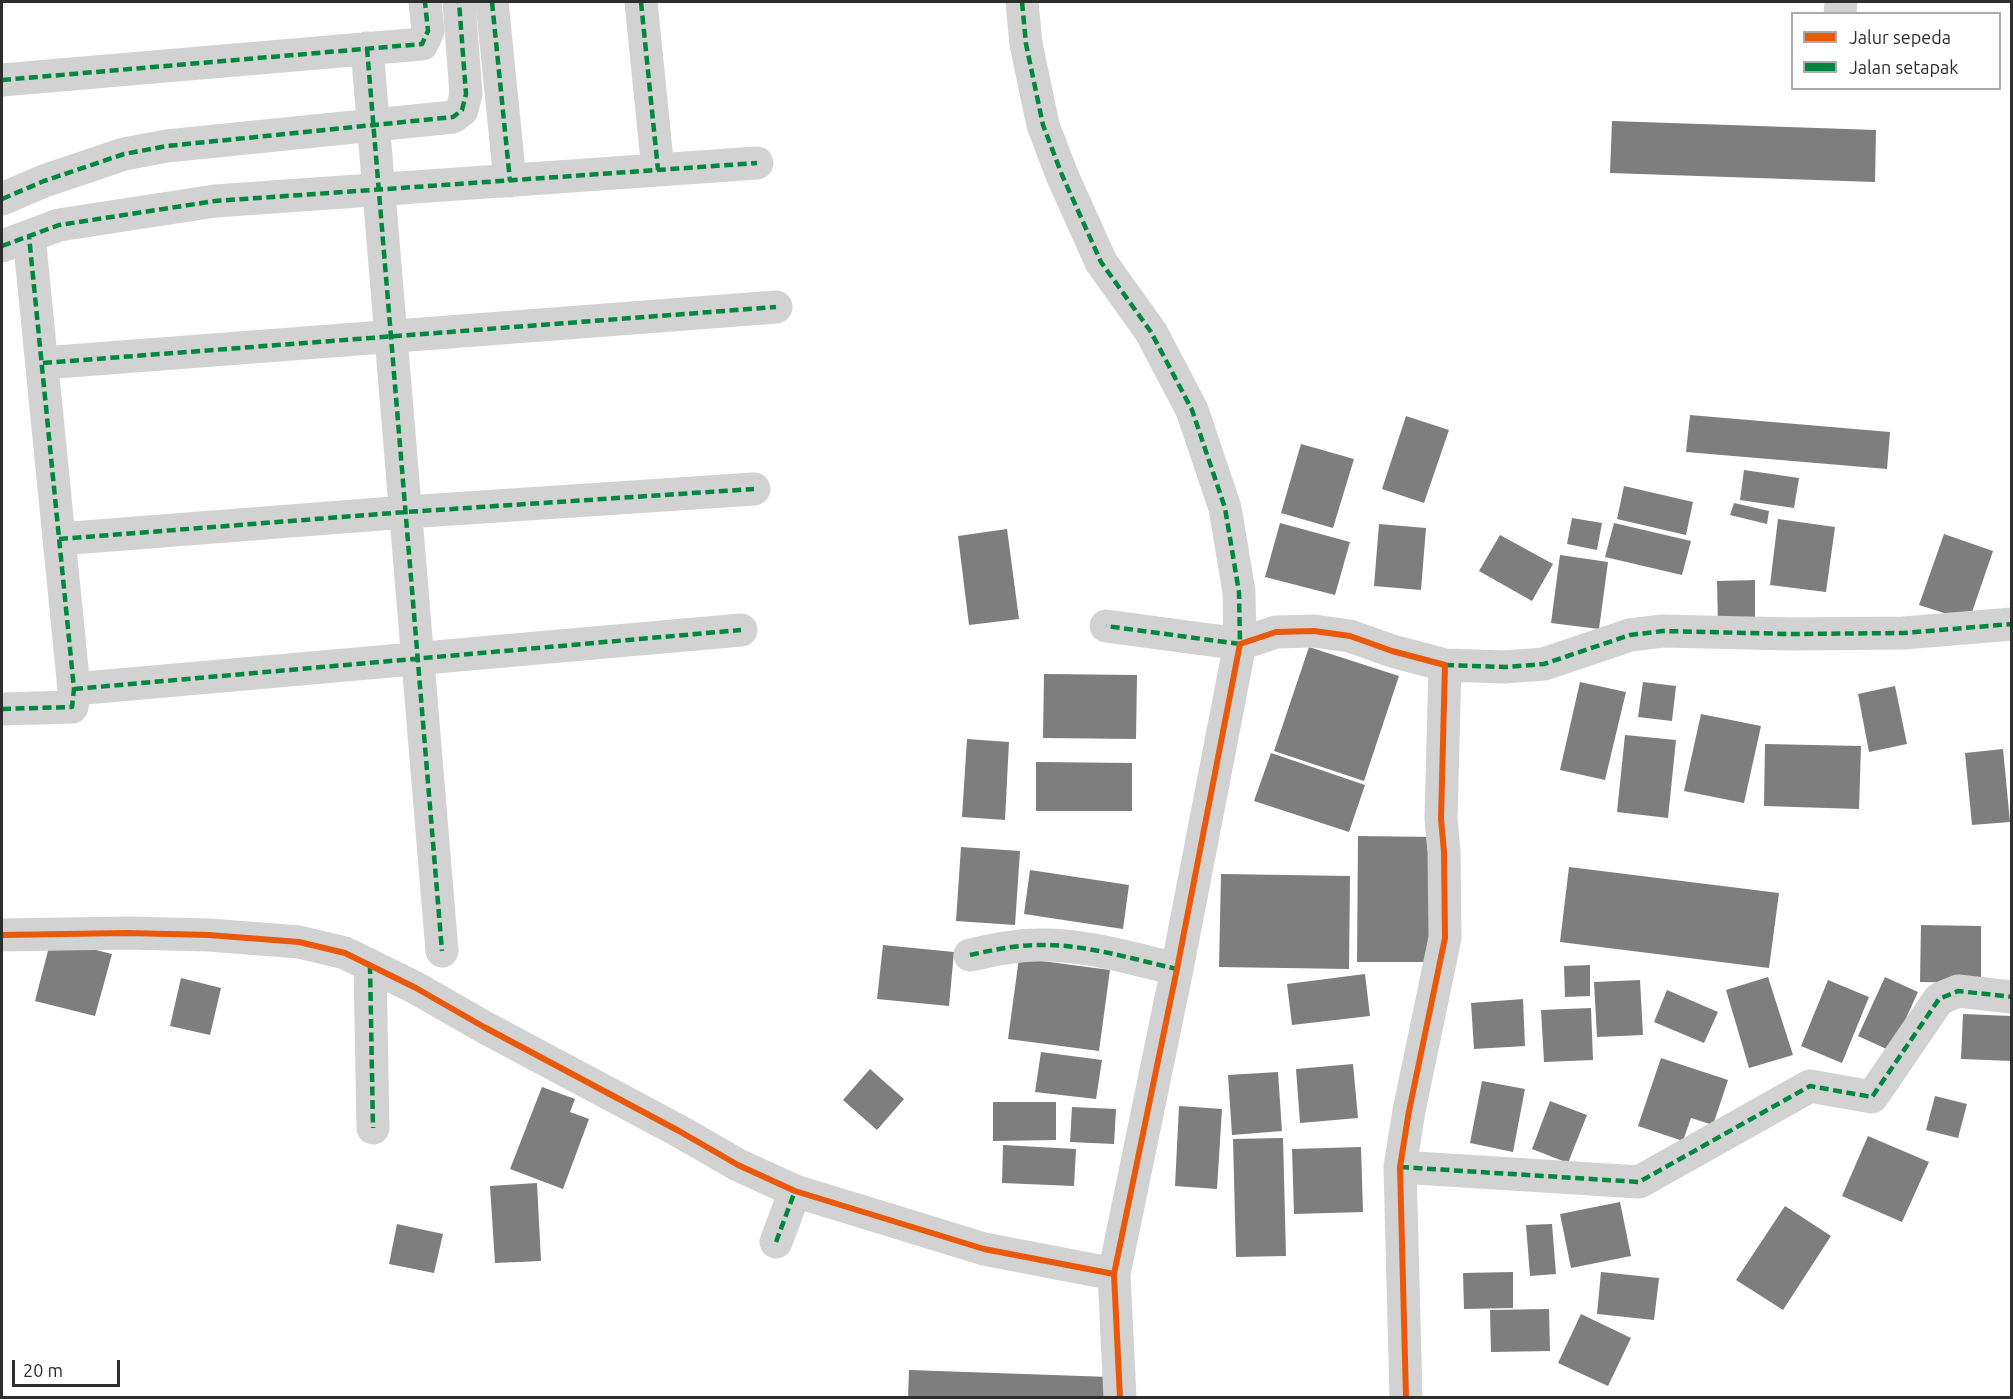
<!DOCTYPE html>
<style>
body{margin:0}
#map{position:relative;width:2013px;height:1399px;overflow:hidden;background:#fff;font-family:Ubuntu,sans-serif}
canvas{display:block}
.frame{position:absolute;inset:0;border:3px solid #2d2d2d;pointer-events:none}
.legend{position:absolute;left:1791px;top:12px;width:210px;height:78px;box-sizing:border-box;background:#fff;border:2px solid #ababab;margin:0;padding:8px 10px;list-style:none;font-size:18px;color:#2d2d2d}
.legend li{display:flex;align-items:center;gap:12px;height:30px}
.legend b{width:30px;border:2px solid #ababab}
.scale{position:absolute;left:12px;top:1360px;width:108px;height:27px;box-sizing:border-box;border:3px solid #2d2d2d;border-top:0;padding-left:8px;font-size:18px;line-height:21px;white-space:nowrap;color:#2d2d2d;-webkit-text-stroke:4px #fff;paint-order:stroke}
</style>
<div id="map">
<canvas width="2013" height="1399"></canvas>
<div class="frame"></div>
<ul class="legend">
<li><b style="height:8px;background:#e8590c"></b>Jalur sepeda</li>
<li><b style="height:8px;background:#00873e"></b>Jalan setapak</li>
</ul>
<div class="scale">20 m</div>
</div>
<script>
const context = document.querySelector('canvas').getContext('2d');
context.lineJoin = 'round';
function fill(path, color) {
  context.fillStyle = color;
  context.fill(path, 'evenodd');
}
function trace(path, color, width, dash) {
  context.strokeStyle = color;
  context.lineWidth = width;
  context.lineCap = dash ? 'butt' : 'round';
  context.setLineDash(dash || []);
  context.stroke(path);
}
fill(new Path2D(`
 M1612,121L1876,130L1875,182L1610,173Z
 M1690,415L1890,432L1887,469L1686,452Z
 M1406,416L1449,430L1424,503L1382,489Z
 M1301,444L1354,459L1333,528L1281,513Z
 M1744,470L1799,478L1794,508L1740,500Z
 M1624,486L1693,502L1686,535L1617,519Z
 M1734,503L1769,511L1767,524L1730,515Z
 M1572,518L1602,523L1597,550L1567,544Z
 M1778,519L1835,527L1826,592L1770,585Z
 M1280,523L1350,542L1335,595L1265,577Z
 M1614,523L1691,541L1682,575L1605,557Z
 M1379,524L1426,528L1421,590L1374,586Z
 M1007,529L1019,619L969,625L958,536Z
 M1944,534L1993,551L1969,621L1919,605Z
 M1500,535L1553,564L1532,601L1479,571Z
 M1560,555L1608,562L1599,629L1551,623Z
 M1755,580V625H1718L1717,581Z
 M1309,647L1399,676L1364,781L1274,751Z
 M1044,674L1137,675L1136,739L1043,738Z
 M1580,682L1626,692L1605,780L1560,770Z
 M1643,682L1676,686L1672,721L1638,717Z
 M1895,686L1907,744L1869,752L1858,694Z
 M1701,714L1761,726L1744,803L1684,791Z
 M1625,735L1676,740L1668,818L1617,812Z
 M967,739L1009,742L1005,820L962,817Z
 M1765,744L1861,746L1859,809L1764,806Z
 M2003,749L2010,822L1972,825L1965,753Z
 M1271,753L1365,785L1349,832L1254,801Z
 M1036,762L1132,763V811H1036Z
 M1358,836L1436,837L1435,962H1357Z
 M961,847L1020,851L1015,925L956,921Z
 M1569,867L1779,893L1769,968L1560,942Z
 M1030,870L1129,885L1123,929L1024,914Z
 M1221,874L1350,876L1349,969L1219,967Z
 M1921,925L1981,926V983L1920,982Z
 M51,939L112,954L95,1016L35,1001Z
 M883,945L954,952L949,1006L877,999Z
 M1019,958L1110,970L1099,1051L1008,1039Z
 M1590,965V996L1565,997L1564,966Z
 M1365,974L1370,1016L1292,1025L1287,984Z
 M1768,977L1793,1055L1749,1068L1726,990Z
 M1885,977L1918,992L1891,1051L1858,1036Z
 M181,978L221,988L210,1035L170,1026Z
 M1640,980L1643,1035L1597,1037L1594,982Z
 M1828,980L1869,997L1842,1063L1801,1046Z
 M1667,990L1718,1012L1704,1043L1654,1022Z
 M1523,999L1525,1046L1474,1049L1471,1003Z
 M1591,1008L1593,1060L1544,1062L1541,1010Z
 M1963,1014L2012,1016V1061L1961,1059Z
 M1041,1052L1102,1060L1096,1099L1035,1092Z
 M1661,1058L1728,1080L1713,1125L1691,1118L1683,1141L1638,1126Z
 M1353,1064L1358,1118L1300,1123L1296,1069Z
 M870,1069L904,1099L877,1130L843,1100Z
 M1278,1072L1282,1131L1232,1135L1228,1075Z
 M1482,1081L1525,1089L1513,1152L1470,1143Z
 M542,1087L575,1099L570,1112L589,1119L563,1189L510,1169Z
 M1935,1096L1967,1104L1958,1138L1926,1130Z
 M1550,1101L1587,1115L1568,1163L1532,1149Z
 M993,1102H1056V1140L993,1141Z
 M1179,1106L1222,1109L1217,1189L1175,1186Z
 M1072,1107L1116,1109L1114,1144L1070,1142Z
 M1868,1136L1929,1162L1902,1222L1842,1196Z
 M1283,1138L1286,1256L1236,1257L1233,1139Z
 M1003,1145L1076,1149L1074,1186L1002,1183Z
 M1361,1147L1363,1212L1294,1214L1292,1149Z
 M537,1183L541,1261L495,1263L490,1186Z
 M1620,1202L1631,1256L1571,1268L1560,1214Z
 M1785,1206L1831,1236L1783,1310L1736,1280Z
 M397,1224L443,1234L434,1273L389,1264Z
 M1552,1224L1556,1274L1530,1276L1526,1225Z
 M1513,1272V1308L1464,1309L1463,1273Z
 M1601,1272L1659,1278L1654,1320L1597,1314Z
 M1549,1309L1550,1351L1491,1352L1490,1310Z
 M1581,1314L1631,1338L1608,1386L1558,1363Z
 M909,1370L1110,1377V1398H908Z`), '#7e7e7e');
trace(new Path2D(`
 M492,2L510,181
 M641,2L658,170
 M1022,2L1026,44L1043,125L1062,175L1101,262L1151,332L1192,410L1225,508L1239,592L1240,644L1106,626
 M1840,14L1841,2
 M367,48L442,951
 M2,80L422,44L428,31L425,2
 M2,199L44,181L124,154L167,146L453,117L462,110L466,94L459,2
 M2,246L59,225L215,201L757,163
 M43,363L776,307
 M59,539L406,512L754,489
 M1445,665L1505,667L1544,664L1630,635L1663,631L1791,634L1904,633L2012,624
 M74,689L741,630
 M2,709L72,707L74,689L29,236
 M2,935L127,933L209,935L299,942L345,953L416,988L484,1027L679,1131L738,1165L795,1191L984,1249L1114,1274
 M970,955C993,950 1016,945 1039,945C1085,944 1132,959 1177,969
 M370,965L373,1128
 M1400,1167L1639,1182L1810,1086L1872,1097L1939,999L1958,991L2012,997
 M776,1242L795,1191
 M1120,1398L1114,1274L1177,969L1240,644L1276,632L1314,631L1350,636L1392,651L1445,665L1441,819L1444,852L1445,938L1409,1111L1400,1167L1406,1398`), '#d2d2d2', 33);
trace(new Path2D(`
 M492,2L510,181
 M641,2L658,170
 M1022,2L1026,44L1043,125L1062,175L1101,262L1151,332L1192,410L1225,508L1239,592L1240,644L1106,626
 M367,48L442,951
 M2,80L422,44L428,31L425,2
 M2,199L44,181L124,154L167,146L453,117L462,110L466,94L459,2
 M2,246L59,225L215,201L757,163
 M43,363L776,307
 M59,539L406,512L754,489
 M1445,665L1505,667L1544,664L1630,635L1663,631L1791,634L1904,633L2012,624
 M74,689L741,630
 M2,709L72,707L74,689L29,236
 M970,955C993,950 1016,945 1039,945C1085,944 1132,959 1177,969
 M370,965L373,1128
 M1400,1167L1639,1182L1810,1086L1872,1097L1939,999L1958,991L2012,997
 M776,1242L795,1191`), '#00873e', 4.5, [9, 4.5]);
trace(new Path2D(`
 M2,935L127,933L209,935L299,942L345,953L416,988L484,1027L679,1131L738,1165L795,1191L984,1249L1114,1274
 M1120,1398L1114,1274L1177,969L1240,644L1276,632L1314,631L1350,636L1392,651L1445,665L1441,819L1444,852L1445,938L1409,1111L1400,1167L1406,1398`), '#e8590c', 6);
</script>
